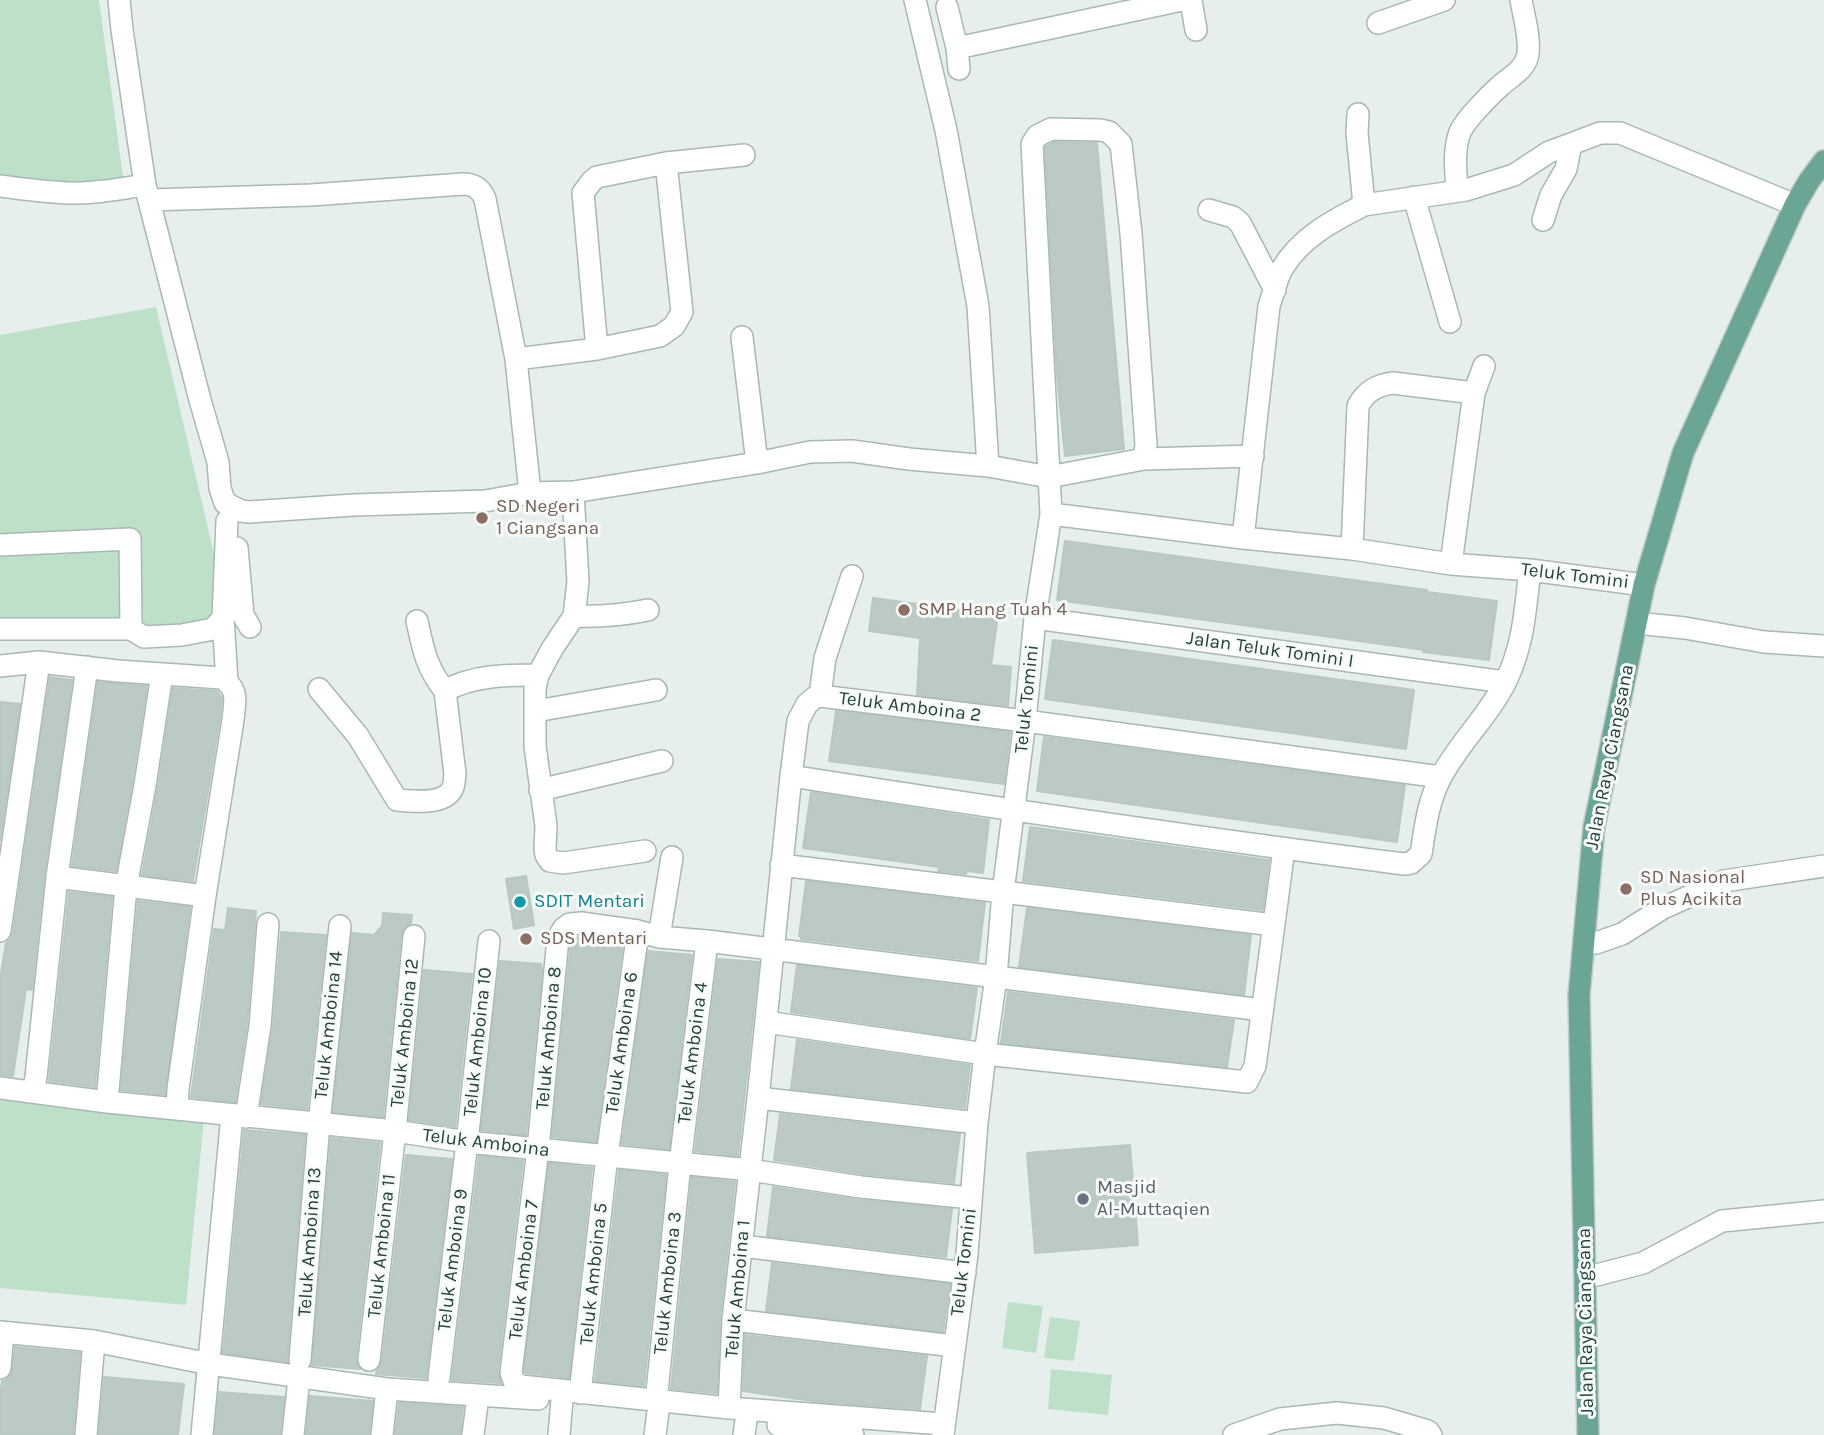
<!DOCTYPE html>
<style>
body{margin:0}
canvas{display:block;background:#e6efeb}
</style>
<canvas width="1824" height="1435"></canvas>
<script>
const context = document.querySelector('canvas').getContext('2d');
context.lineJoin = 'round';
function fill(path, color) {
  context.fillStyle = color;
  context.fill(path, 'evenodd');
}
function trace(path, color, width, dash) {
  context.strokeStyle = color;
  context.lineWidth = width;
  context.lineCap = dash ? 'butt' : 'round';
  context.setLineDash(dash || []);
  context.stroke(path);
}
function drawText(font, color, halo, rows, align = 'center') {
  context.font = font + ' Karla,sans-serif';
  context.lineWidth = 6;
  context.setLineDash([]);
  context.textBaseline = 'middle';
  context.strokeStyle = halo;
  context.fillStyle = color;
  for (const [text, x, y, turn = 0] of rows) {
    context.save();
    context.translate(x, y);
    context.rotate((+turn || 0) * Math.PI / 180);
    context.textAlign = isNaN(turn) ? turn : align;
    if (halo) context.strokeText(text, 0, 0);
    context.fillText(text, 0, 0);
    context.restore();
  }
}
fill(new Path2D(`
 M0,0H99L124,184L0,186Z
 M156,307L230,622L0,638V335Z
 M0,1094L204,1118L186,1305L0,1288Z
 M1008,1302L1043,1306L1036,1353L1002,1348Z
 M1050,1317L1080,1321L1074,1361L1044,1358Z
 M1051,1369L1112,1375L1108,1415L1048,1409Z`), '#bfe0c8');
const building = new Path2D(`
 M1054,142L1097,143L1124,449L1065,456L1057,375L1045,147Z
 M1065,541L1427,590V592L1497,601L1489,660L1423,652L1424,650L1309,634L1057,600Z
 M873,598L998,615L991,665L1011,667L1008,706L917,695L920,638L869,631Z
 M1053,640L1414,690L1406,749L1045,699Z
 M50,677L72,680L44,876L32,990L26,989L13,1076L0,1075V979L6,943L11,939L13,933Z
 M98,682L147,686L132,783L116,871L72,866Z
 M173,688L217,691L222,698L220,718L193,881L142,875L158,787Z
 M0,702L20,704L0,840Z
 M836,711L1010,732L1004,784L829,761Z
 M1044,737L1405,785L1397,842L1037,791Z
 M811,792L989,820L983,873L967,871L966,874L938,871L939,867L803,848Z
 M1030,827L1269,860L1263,910L1023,881Z
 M526,876L534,925L514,929L506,879Z
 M806,881L985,903L978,961L801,939V936H799Z
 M69,892L112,897L95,1087L49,1081Z
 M138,901L190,907L165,1095L121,1090Z
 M228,908L256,911L247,1024L235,1102L191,1097L214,929L225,930Z
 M1027,908L1251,935L1244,995L1019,967Z
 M383,913L412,915L411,924L404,928L401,935L383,1117L333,1112L352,933L374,935L382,926Z
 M281,932L326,935L307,1109L261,1104L273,1027Z
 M574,937L623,942L596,1142L552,1137L571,942Z
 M648,951L692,955L669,1149L622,1144Z
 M718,959L759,962L738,1156L695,1151Z
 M500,961L541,964L542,970L526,1135L481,1130Z
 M797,965L977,988L970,1039L791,1012Z
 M424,970L472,974L455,1127L409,1120Z
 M1008,992L1234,1020L1227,1067L1001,1043Z
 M797,1040L970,1065L965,1108L791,1089Z
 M780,1114L960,1134L954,1183L863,1174L774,1160Z
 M244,1130L305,1135L287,1362L223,1353Z
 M331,1138L380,1143L356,1359L360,1369L312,1365Z
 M1130,1145L1138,1245L1035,1253L1027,1153Z
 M406,1155L452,1159L426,1378L376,1374L377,1370L382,1361Z
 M479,1156L523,1161L498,1371L501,1383L452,1380Z
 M549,1163L592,1168L569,1378L526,1373L524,1371Z
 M619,1170L666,1175L644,1386L595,1381Z
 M692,1177L735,1182L720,1319L717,1393L671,1389Z
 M773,1187L860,1200L952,1209L946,1257L767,1236Z
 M772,1263L950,1284L943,1332L766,1311Z
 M745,1335L927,1356L920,1409L819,1402L743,1391Z
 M15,1347L80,1353L73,1435H0V1393L2,1381L6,1380L11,1375Z
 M104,1377L184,1384L178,1435H99Z
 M219,1392L284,1397L280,1435H215Z
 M310,1396L373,1401L369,1435H306Z
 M399,1403L463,1407L460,1435H395Z`);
fill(building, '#bbcac4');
trace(building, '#b8c9c2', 2);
const minor = new Path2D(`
 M119,0L122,30L145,185L200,400L218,462L220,488L225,503L241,511L249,512L354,505L485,501L530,493L573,492L757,463L810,452L852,451L909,459L988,466L1049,477L1144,459L1253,456
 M915,0L946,130L978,306L988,466
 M1191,0L1196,30
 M947,7L957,48L959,69
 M1378,23L1444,0
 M957,48L1182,0
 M0,186C22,189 44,192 67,193C93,194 119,189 145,185
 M1457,191C1456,173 1453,150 1460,132C1466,119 1489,96 1500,86C1510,77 1526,69 1528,54C1530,36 1524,17 1521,0
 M1414,197L1450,322
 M150,200L311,195L463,184C474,184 481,189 485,199L516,359L530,493
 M1364,205L1466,190L1514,175L1549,152L1571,144
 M1209,210L1233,217L1240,223L1275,290
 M1543,220L1551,195L1566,169L1571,144L1600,133H1620L1795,205
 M742,337L757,463
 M597,349L583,193L592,181L597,177L666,163L744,155
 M516,359L597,349L660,336L674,326L682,312L666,163
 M573,492L578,582L574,616L552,649L538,675L535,689V746L546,826L545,849L546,855L550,861L563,863L645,851
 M1051,514L1032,144L1037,136L1051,129L1100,130L1109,132L1121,144L1131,233L1146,445L1144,459
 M1243,538L1269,306C1273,295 1276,280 1282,269C1300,238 1332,221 1364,205L1357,133L1358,114
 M0,545L130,539L131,629
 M237,548L243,615L250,627
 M1352,549L1358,406C1366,391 1377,385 1393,383L1474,393
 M1451,564L1474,393L1484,366
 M574,616C599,617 623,615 648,610
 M223,618L227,682
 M1035,618L1505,682
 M417,621C423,649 426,667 445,691
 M1636,623L1685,628L1764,642L1824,646
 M0,629H131L144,637L182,635L213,629L223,618L227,521
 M0,666L39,662L118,671L222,678C239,690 235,700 233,720L205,896L178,1089L177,1109
 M319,689L358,736L397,800C413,801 441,805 451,791C455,786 454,780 455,774L445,691C472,675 508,675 538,675
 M820,696L825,658L852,576
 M536,711L656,690
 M791,776C995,808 1199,838 1404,864L1411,863L1421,854C1425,828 1428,801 1441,777C1458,744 1491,713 1507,679C1524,642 1525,610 1530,570
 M540,790L662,761
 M781,865L1274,925
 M57,877L205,896
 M0,931L39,662
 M659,937L672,857
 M1584,942L1596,943L1622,934L1663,908L1724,881L1824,866
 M766,1022L985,1054L1247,1082L1255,1066L1284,849
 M0,1088L107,1102L395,1131L467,1142L750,1170L861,1187L971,1198
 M33,1092L36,1077L57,877L87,667
 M758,1098L977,1123
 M107,1102L126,887L145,785L162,674
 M246,1117L260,1026L268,924
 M742,1246L965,1273
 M1585,1278L1643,1263L1722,1221L1824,1211
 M733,1320L954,1346
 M0,1332L94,1341L210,1364L387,1389L538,1399
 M300,1360L319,1123L340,926
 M369,1360L395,1131L414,936
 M0,1368L3,1332
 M439,1378L467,1142L489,941
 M580,1393L607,1156L638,931
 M656,1402L680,1164L707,941
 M729,1408L733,1320L758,1098L791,776L798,721L807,704L814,698L820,696L1025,721L1441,777
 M943,1424L729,1408L521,1386L514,1381L511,1373L538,1149L558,938L564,928L570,924L581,923L638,931L659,937L707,941L1262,1010
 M778,1425L853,1435
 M86,1435L94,1341
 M202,1435L232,1115
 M293,1435L299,1378
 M382,1435L387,1389
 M473,1435L478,1396
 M559,1435L562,1400
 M655,1435L658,1412
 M744,1435L746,1421
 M943,1435L967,1254L977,1123L985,1054L996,977L1003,892L1025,721L1035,618L1051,514L1243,538L1352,549L1451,564L1530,570L1644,585
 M1234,1435L1280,1419L1337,1413L1384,1418L1428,1431L1431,1435`);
const major = new Path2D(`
 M1588,1435L1579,995L1594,827L1644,585L1683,453L1795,205L1809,181L1824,161`);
trace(minor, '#a8b8b2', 24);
trace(major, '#c2cac8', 24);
trace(minor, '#fff', 21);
trace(major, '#6aa596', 21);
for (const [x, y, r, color] of [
 [482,518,7,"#8d6e63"],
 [904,610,7,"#8d6e63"],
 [1626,889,7,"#8d6e63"],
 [520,902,7,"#0f9aa8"],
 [526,939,7,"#8d6e63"],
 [1083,1199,7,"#6b7280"]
]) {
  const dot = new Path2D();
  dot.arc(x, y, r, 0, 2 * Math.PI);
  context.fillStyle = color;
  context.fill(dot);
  trace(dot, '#f7fbf9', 2.5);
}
drawText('19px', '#785e54', '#f7fbf9', [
 ["SD Negeri",496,507],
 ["1 Ciangsana",496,529],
 ["SMP Hang Tuah 4",918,610],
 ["SD Nasional",1640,878],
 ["Plus Acikita",1640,900],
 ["SDS Mentari",540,939]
], 'left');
drawText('19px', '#24423a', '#f7fbf9', [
 ["Teluk Tomini",1575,576,7],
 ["Jalan Teluk Tomini I",1270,650,8],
 ["Teluk Tomini",1027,699,-84],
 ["Teluk Amboina 2",910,707,7],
 ["Jalan Raya Ciangsana",1610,757,-79],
 ["Teluk Amboina 14",329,1025,-84],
 ["Teluk Amboina 12",405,1033,-84],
 ["Teluk Amboina 8",549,1038,-85],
 ["Teluk Amboina 10",478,1042,-84],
 ["Teluk Amboina 6",622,1043,-82],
 ["Teluk Amboina 4",693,1053,-83],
 ["Teluk Amboina",486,1143,7],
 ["Teluk Amboina 13",310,1242,-86],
 ["Teluk Amboina 11",382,1246,-84],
 ["Teluk Amboina 9",453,1260,-83],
 ["Teluk Tomini",964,1262,-83],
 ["Teluk Amboina 7",524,1270,-83],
 ["Teluk Amboina 5",594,1274,-84],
 ["Teluk Amboina 3",668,1283,-84],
 ["Teluk Amboina 1",738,1289,-85],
 ["Jalan Raya Ciangsana",1586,1322,-91]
]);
drawText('19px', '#0d838f', '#f7fbf9', [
 ["SDIT Mentari",534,902]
], 'left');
drawText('19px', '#5b616d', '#f7fbf9', [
 ["Masjid",1097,1188],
 ["Al-Muttaqien",1097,1210]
], 'left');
</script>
